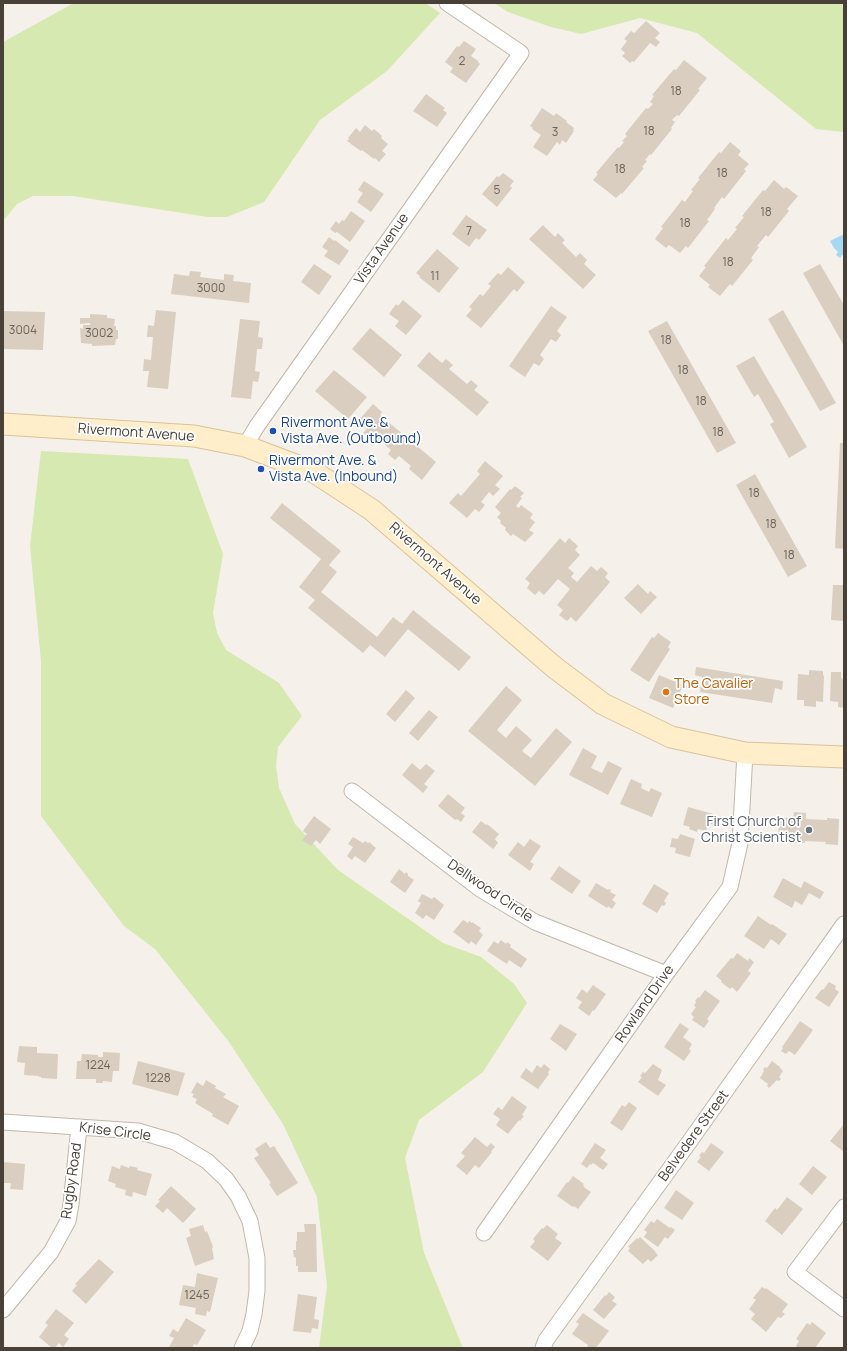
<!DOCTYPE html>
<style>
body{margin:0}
#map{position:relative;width:847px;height:1351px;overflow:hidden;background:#f5f0e9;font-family:Manrope,sans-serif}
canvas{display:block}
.frame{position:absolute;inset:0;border:4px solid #494037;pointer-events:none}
</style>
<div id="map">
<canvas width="847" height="1351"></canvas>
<div class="frame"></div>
</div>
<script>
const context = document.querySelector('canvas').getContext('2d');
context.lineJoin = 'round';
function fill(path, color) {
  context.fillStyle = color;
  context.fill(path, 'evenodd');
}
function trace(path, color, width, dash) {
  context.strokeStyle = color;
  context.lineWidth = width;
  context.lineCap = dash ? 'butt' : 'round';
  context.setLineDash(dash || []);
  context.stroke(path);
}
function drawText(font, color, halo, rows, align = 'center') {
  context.font = font + ' Manrope,sans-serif';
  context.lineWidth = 3.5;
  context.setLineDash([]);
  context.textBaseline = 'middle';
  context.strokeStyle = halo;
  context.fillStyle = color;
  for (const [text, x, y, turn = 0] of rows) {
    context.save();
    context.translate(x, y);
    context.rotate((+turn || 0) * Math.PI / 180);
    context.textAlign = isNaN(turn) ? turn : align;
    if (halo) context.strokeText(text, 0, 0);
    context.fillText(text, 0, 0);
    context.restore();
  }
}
fill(new Path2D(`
 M74,3H425L440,13L387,71L320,120L264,202L227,217H208L73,196H33L17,204L3,221V42Z
 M494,3H844V132L816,129L697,33L640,18L581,34L551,27L508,12Z
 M41,451L188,459L223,554L213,613L217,633L226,650L279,683L302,716L278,747L276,766L279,788L295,824L338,870L443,943L481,957L514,984L527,1003L483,1072L419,1120L405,1158L424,1253L463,1348H319L327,1286L317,1197L283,1124L229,1042L155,949L124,926L41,816V661L30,546Z`), '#d5e9b1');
fill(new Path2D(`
 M844,234V256L842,255L840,258L836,255L838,252L834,248L830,241Z`), '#a5d9f2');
fill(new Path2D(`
 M646,21L660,33L655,38L660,42L656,47L650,43L634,62L632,61L630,63L622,56L625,53L621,49L627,41L624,39L631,31L634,33Z
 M464,41L476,49L471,56L478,61V62L480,64L466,83L450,72L453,68L445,62L457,46L459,47Z
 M684,60L707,78L698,89L700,90L679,116L677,115L672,120L675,122L671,128L672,129L651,155L650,154L645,160L647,161L642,167L644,168L622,194L621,193L616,198L593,180L598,174L596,173L618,147L619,148L624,142L622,141L627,136L625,134L646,108L648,109L653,104L650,102L654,96L652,95L674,69L676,70Z
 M426,94L445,108L443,110L447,113L437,127L413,111Z
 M542,108L554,116L556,113L567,121L566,122L574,128L573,130L574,131L566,143L562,140L560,145L557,142L547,156L533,147L541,135L532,129L533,128L530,126Z
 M365,125L372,131L374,129L382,136L381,138L388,144L382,151L386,154L379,162L375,158L374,159L362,150L361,151L355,147L347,141L349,139L348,138L356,128L360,132Z
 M730,142L741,151L738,155L749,164L744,169L746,171L724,199L722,197L714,208L715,209L707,220L709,221L688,248L686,246L680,253L669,245L666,248L655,239L663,228L661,227L682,200L685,202L693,191L691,190L700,179L698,178L719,152L721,153Z
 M503,173L514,181L510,186L512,188L497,207L482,194L497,176L499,177Z
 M774,180L784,189L786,187L798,196L787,209L789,211L768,237L766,235L757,246L759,247L751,258L753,260L732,286L730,284L720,296L708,287L710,285L699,276L706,267L704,266L726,238L728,240L737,229L735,228L744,217L742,216L763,190L765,191Z
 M364,181L384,194L371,212L357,202L363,193L358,190Z
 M351,211L365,221L350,242L337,232L335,233L330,229L336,221L339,224L342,220L344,221Z
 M466,215L487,230L479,240L476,238L469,247L452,234Z
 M543,225L555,237L558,233L565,240L562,243L576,257L580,253L587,260L584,264L596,275L583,289L529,239Z
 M329,237L334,241L335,240L349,251L339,265L324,256L328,251L322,247Z
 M437,249L459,268L439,293L419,277L420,276L416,273Z
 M314,264L332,276L319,295L301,282Z
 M820,264L844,305V346L803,273Z
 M508,267L525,282L517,292L514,289L481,328L466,316L472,309L469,307L480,294L483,296L491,286L488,284L498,273L501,275Z
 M190,271L201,272L200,277L224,280V274L234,275L233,281L251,283L249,303L171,294L174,274L189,276Z
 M403,300L422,316L406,335L395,326L399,321L389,314L396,304L398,306Z
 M551,306L567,317L557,331L561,335L556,342L551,339L540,355L544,359L539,366L534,363L525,377L509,366Z
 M156,310L176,312L168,389L147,387L149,371H143L144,359L151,360L153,337H147L148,325L154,326Z
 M783,310L836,403L820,411L768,319Z
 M3,311L45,312L43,350L3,349Z
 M90,314L107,315V318L115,319L114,326H116V330H118V339H116L115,345L92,346V344L81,343L80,328L83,329V325H90V323L80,324V318H90Z
 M240,319L260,321L258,337L263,338L262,349H257L255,371L260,372L258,382L253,381L251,399L231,397Z
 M667,321L736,443L717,453L648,331Z
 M370,328L402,355L384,377L352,349Z
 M429,352L442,363L446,359L453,365L449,369L467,384L471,380L478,386L474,390L489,402L477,416L417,366Z
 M754,356L807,447L789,458L770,424L774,422L758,394L754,397L736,366Z
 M334,370L367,397L348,419L315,391Z
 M373,404L382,412L380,415L436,462L422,480L409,469L411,466L399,456L395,460L388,454L391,450L374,435L371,439L363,433L367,429L358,421Z
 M840,443H844V549L835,548Z
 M485,461L503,476L495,485L500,489L493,496L489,492L481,502L485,505L479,512L475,509L467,518L449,503L458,493L461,496L480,474L477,471Z
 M755,474L807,566L788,577L736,485Z
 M515,486L524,493L520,497L522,498L516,506L519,508L521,505L533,514L530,518L535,522L529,530L534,533L525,542L513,534L511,536L505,530L506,528L500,523L501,521L497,517L501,513L495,507L510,489L511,490Z
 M282,503L341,551L329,565L337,572L321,592L377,637L393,617L402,624L413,610L471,657L459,671L408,629L385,657L370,645L363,653L308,608L315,600L299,587L321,559L270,518Z
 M560,538L565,543L569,538L578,546L575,550L580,555L568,568L574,573L571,577L577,582L591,566L597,571L601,567L608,573L605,577L610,582L576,622L571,617L567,621L559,615L563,610L557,605L570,589L558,579L544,595L539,591L535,595L527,588L530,583L525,579Z
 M638,584L648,594L650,591L657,597L641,614L624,598Z
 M833,585H844V621L831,620Z
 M658,633L671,642L668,647L670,649L649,682L630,670L652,637L654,638Z
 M696,667L783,681L782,690L775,688L772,703L700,692L702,677L695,675Z
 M809,670L823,671V675L824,676L823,702L816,701V707L804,706V700H797L798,674L809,675Z
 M831,672H841V678L844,679V708L838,707V702L830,701Z
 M659,675L683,685L673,708L649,698Z
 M506,686L522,700L497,730L506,738L516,726L532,740L522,751L531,758L556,728L572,742L535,786L468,731Z
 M406,690L415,698L395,722L386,714Z
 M429,710L438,717L418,741L409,733Z
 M583,748L597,756L591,768L602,773L608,761L622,768L608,795L569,775Z
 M412,763L420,770L426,764L435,771L424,784L428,787L423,793L402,775Z
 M631,779L642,784L641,788L649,792L651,788L662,793L652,817L620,804Z
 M448,794L465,808L461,813L465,816L461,822L457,819L455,820L438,806Z
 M688,807L717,815L714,825L709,823L706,831L698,829L697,832L689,829L690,827L683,825Z
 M794,812L806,813V819L827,820V818L839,819L838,845L825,844L826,842L805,841V843H792V840H778L779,818H793Z
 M314,816L331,829L320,844L316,840L311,846L302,840L307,834L303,831Z
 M481,821L486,825L487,824L499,834L495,839L498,843L493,849L472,832Z
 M680,834L695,839L690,857L675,853L676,848L670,847L672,838L678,839Z
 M353,837L363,843L365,841L368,843L369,842L376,848L365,863L355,856L352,860L347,856L353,847L348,844Z
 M530,839L541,846L530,862L534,864L530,871L508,855L518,842L524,847Z
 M559,866L581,881L572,894L550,879Z
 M399,869L405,874L406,872L408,874V876L414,880L405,893L390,882Z
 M783,878L801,888L804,881L824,892L820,899L809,893L802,905L795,901L792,908L773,897Z
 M596,883L608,890L609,889L611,890L610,892L616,895L612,900L616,903L612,909L608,906L607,908L588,896Z
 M654,884L669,893L664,901L666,903L664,906L662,905L657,913L642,904Z
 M422,894L432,899L434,897L444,905L434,920L426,915L423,919L415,913L421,903L418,901Z
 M758,916L771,925L772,924L787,934L779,945L771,939L764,949L744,936Z
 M463,920L468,923L469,921L472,923V922L481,928L479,931L483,935L476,945L471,941L469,944L453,932Z
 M501,940L506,944L507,942L511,945L510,947L527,959L521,968L509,960L507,964L487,951L494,941L498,944Z
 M737,953L748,961L749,958L754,962L748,971L751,973L737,992L732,987L730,989L721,982L722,981L716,976L731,958L733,959Z
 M829,982L836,986L835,989L839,992L829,1007L815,998L822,989L823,990Z
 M593,985L606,994L594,1011L593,1010L589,1016L578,1008L582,1002L576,998L582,989L587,993Z
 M705,990L720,1001L707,1019L709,1021L704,1028L692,1020L694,1017L691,1014L696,1007L694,1006L696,1002L695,1001L698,997L699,998Z
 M800,1021L813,1030L795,1055L789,1051L786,1054L781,1051L783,1048L782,1047Z
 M680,1023L689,1029L683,1037L692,1044L689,1049L691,1051L684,1061L664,1047Z
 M560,1024L577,1034L566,1051L550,1039Z
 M19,1046L37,1047V1053L58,1054L57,1079L41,1078V1077H39V1076L24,1075L25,1063L17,1062Z
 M103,1052L120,1053L119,1071H113L112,1082L103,1081V1083H96V1079H76L77,1061H81L82,1054L98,1055V1057H103Z
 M138,1061L185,1073L178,1096L132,1084Z
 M772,1061L780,1067V1068L783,1071L779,1077L781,1079L779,1081L777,1080L769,1088L767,1086L768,1084L760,1078L764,1071L763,1070L765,1067L767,1068Z
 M544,1064L550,1069L548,1073L549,1074L538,1089L520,1077L526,1068L532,1073L537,1065L541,1068Z
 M653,1064L662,1070L658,1080L666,1085L658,1096L638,1082L642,1077L640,1076L643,1072L645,1073Z
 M206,1080L216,1086L215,1088L226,1094L223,1097L239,1106L228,1125L212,1116L213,1114L195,1103L197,1099L192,1097L194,1094L191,1093L197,1082L203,1086Z
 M512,1096L527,1107L522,1115L524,1116L520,1121L519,1120L508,1134L496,1125L500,1119L493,1114L498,1107L502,1110Z
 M629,1102L637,1108L622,1131L610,1123L622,1105L625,1107Z
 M844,1124V1152L830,1141Z
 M475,1137L487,1147L491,1143L495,1147L491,1151L492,1152L479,1168L475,1165L467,1175L456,1166L465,1156L461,1153Z
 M266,1142L270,1148L274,1146L298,1183L277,1196L269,1184L271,1183L254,1158L259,1155L255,1149Z
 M595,1143L606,1150L600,1158L608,1164L603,1170L593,1163L591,1165L590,1164L587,1168L581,1164Z
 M711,1143L724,1152L709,1171L697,1162L701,1157L699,1156L702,1152L704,1153Z
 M3,1162L25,1164L23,1190L10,1189L11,1183H3Z
 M121,1165L129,1168L130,1166L138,1168L137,1170L152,1174L146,1196L133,1192L132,1197L125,1195L126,1190L115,1187L116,1184L108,1181L112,1166L120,1169Z
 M813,1166L827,1177L812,1195L799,1184Z
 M573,1176L584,1184L583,1185L585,1188L591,1192L578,1209L574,1206L573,1207L557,1196L567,1182L568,1183Z
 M171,1186L196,1209L183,1223L167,1208L163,1213L155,1206L160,1201L158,1200Z
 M676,1190L694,1203L682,1220L664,1208Z
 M787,1197L803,1209L782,1235L765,1221L775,1208L777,1210Z
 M657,1219L670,1228L671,1227L675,1230L668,1239L665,1237L658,1247L644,1237L647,1232L644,1230L651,1221L654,1223Z
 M304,1224H316L317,1272H298V1266H296V1257L294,1258L293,1250H296V1241H297V1232H305Z
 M203,1225L205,1232L207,1231L212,1244L213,1247L212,1248L214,1259L195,1266L186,1238L191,1236L189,1229Z
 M547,1225L558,1234L555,1238L562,1243L548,1261L530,1247L535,1241L533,1239L542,1228L543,1229Z
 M640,1237L656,1252H655L658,1255L651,1262L648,1259L643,1264L628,1251L630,1248L628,1247L637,1238L638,1239Z
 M99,1259L114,1272L86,1304L72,1291L77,1285L75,1284Z
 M197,1273L218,1278L210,1312L207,1311L206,1316L195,1314L196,1308L179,1305L183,1285L195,1287Z
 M762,1287L765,1289L766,1288L788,1304L782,1312L785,1314L781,1318L778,1317L766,1332L751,1319L755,1314L749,1309L756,1300L753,1298Z
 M609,1292L615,1297L612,1301L617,1304L604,1319L593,1310L605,1295L606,1296Z
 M298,1294L317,1297L314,1319L319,1320L318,1329L312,1328L311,1333L293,1331Z
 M56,1309L74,1323L64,1335L69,1339L63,1347L59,1343L55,1348H52L39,1337L48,1325L45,1323Z
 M583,1313L609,1331L596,1348H587L588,1345L572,1334L579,1324L576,1322Z
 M186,1318L206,1330L197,1345L194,1344L192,1348H171L169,1347L174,1338L169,1336L173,1329L178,1332Z
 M812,1322L826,1333L815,1348H798L796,1346L799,1341L796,1339L807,1323L810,1325Z`), '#dacec1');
const minor = new Path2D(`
 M245,446L257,426L521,53L447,3
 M352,791L480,889L535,922L666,974
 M3,1122L138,1131L175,1142L207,1161L226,1179L238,1196L250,1221L257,1258V1291L254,1314L250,1331L242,1348
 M844,1207L795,1272L844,1309
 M484,1233L666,974L730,887L740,843L745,753
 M3,1310L51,1252L68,1221L71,1204L79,1127
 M543,1348L546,1340L690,1141L844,924`);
const secondary = new Path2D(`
 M3,424L194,436L245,446L314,472L372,510L554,667L603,704L671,737L745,753L844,757`);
trace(minor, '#c1b7ab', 17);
trace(secondary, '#d8c39a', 23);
trace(minor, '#fff', 15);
trace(secondary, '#ffeec9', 21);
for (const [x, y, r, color] of [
 [273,431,4,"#1a4fb4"],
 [261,469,4,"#1a4fb4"],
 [666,692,4,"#e8710a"],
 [809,830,4,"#6b7280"]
]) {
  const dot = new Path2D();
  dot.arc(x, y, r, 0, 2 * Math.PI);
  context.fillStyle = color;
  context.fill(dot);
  trace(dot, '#fff', 1.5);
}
drawText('12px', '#6d645a', null, [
 ["2",462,62],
 ["18",676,92],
 ["18",649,132],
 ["3",555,133],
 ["18",620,170],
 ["18",722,174],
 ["5",497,191],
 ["18",766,213],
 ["18",685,224],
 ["7",469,232],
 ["18",728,263],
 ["11",435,277],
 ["3000",211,289],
 ["3004",23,331],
 ["3002",99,334],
 ["18",666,341],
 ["18",683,371],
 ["18",701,402],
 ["18",718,433],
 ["18",754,494],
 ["18",771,525],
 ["18",789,556],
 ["1224",98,1066],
 ["1228",158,1079],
 ["1245",197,1296]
]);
drawText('14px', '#494037', '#fff', [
 ["Vista Avenue",382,249,-55],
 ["Rivermont Avenue",136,433,4],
 ["Rivermont Avenue",435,564,41],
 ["Dellwood Circle",490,891,34],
 ["Rowland Drive",645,1004,-55],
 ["Krise Circle",115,1132,7],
 ["Belvedere Street",694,1136,-54],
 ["Rugby Road",72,1181,-82]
]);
drawText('14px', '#164399', '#fff', [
 ["Rivermont Ave. &",281,423],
 ["Vista Ave. (Outbound)",281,439],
 ["Rivermont Ave. &",269,461],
 ["Vista Ave. (Inbound)",269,477]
], 'left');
drawText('14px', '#c56008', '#fff', [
 ["The Cavalier",674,684],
 ["Store",674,700]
], 'left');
drawText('14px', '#5b616d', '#fff', [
 ["First Church of",801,822],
 ["Christ Scientist",801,838]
], 'right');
</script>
